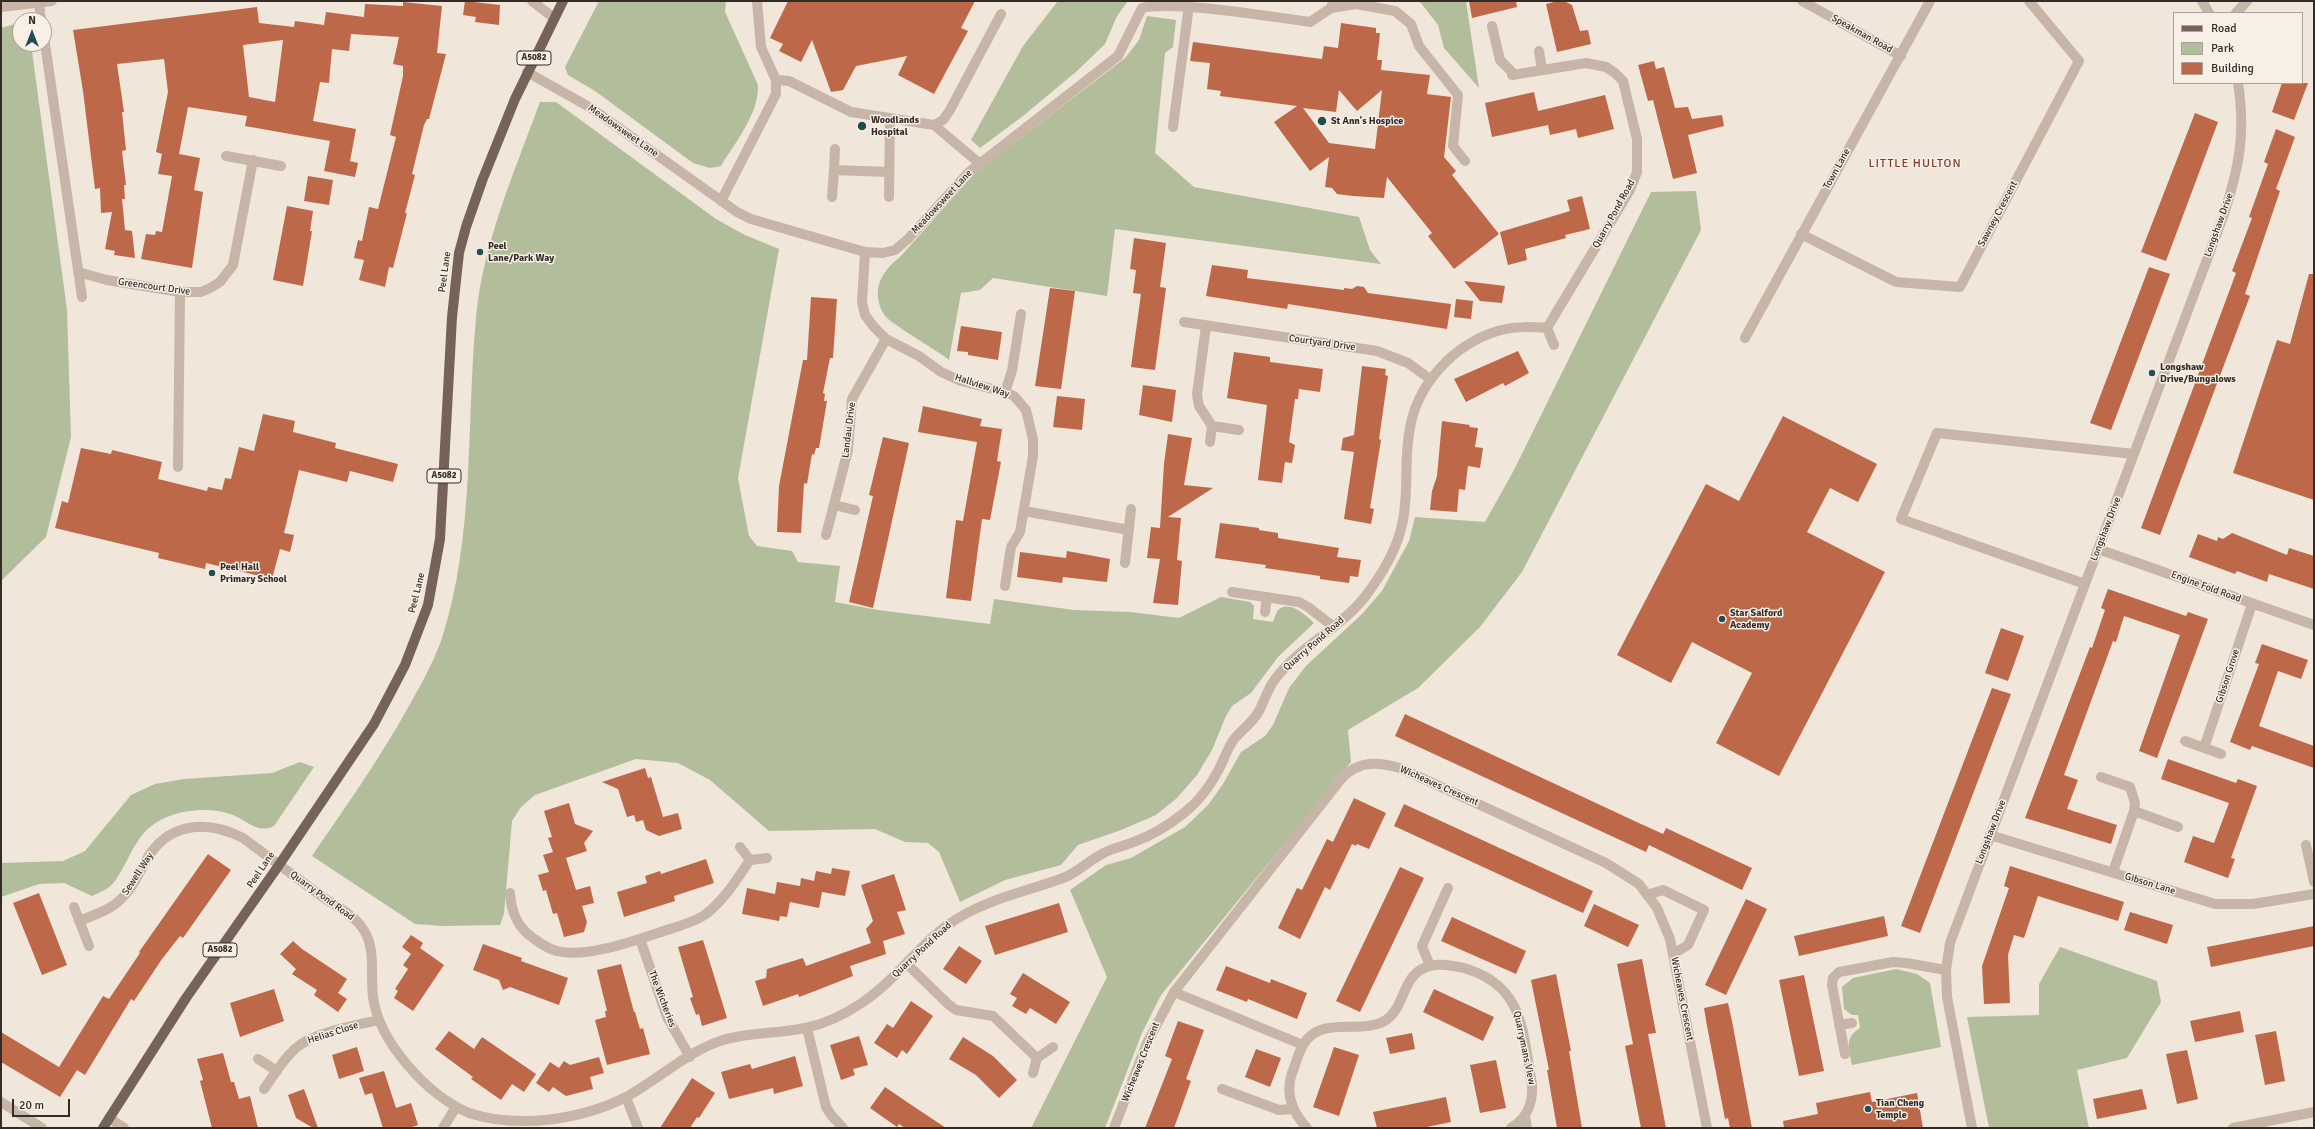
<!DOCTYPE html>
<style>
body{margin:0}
#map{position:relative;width:2315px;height:1129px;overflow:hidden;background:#f0e6da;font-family:Signika,sans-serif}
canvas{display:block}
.frame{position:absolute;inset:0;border:2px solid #342b27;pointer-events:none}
.legend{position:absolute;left:2173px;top:12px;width:130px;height:72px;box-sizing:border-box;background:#f8f0e6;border:1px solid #aaa19a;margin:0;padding:5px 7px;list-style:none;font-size:12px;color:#342b27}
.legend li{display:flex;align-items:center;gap:8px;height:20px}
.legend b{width:20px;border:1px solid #aaa19a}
.north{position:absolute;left:12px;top:12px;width:40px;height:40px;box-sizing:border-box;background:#f8f0e6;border:1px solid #aaa19a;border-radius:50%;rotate:0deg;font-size:11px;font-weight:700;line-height:16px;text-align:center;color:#342b27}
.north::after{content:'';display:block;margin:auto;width:14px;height:18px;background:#204e52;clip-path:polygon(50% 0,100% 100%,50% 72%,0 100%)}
.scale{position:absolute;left:12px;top:1099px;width:58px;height:18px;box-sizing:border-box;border:2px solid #342b27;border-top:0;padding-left:5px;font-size:12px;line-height:14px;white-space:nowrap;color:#342b27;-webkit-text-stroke:3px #f8f0e6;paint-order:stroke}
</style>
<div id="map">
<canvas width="2315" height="1129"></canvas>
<div class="frame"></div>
<ul class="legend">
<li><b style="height:5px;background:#756359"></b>Road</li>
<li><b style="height:11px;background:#b2be9b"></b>Park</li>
<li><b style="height:11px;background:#be684a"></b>Building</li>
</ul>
<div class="north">N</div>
<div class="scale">20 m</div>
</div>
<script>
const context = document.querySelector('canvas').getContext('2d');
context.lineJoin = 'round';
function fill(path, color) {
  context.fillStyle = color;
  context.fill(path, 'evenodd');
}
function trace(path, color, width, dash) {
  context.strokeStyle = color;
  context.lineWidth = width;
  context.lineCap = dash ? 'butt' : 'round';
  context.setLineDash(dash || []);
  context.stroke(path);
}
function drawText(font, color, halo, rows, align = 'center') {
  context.font = font + ' Signika,sans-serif';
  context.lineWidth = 3;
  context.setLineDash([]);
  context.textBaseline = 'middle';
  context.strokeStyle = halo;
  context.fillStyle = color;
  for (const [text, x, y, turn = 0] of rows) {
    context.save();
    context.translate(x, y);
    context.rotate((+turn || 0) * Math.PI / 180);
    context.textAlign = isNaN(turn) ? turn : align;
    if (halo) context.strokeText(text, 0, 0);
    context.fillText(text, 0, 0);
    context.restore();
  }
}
fill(new Path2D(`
 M599,1H726L725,12L758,85C759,114 736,141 721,166L710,168L693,163L595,91L568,75L565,67Z
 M1058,1H1128L1117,16L1105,44L1077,71L1023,116L980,148L971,140L1023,46Z
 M1415,1H1466L1479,88L1444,48L1438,25L1421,3Z
 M1147,16L1176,20L1173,47L1165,53L1155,153L1194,187L1359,217L1370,250L1381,264L1115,229L1107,296L993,278L980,290L961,293L949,360C938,351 890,323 885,316C870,293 880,272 900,257L974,174L1125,58L1139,40Z
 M15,24L20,26V44H31L67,310L71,437L46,537L1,581V28Z
 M540,102H556L716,219L745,235L779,249L738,478L749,536L757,546L792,551L798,562L840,566L835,602L878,610L990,624L994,599L1074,610L1130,612L1179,618L1221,597L1250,602L1254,606L1253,619L1273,622C1274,619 1276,613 1278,610C1289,599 1307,616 1314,623L1278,657L1251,693L1232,706L1226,716L1212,750L1197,775L1177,798L1156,815L1121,830L1078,845L1061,865L1005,880L960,902L939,852L928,843L905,842L875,829L769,831L710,780L678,763L636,759L535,795L521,807L512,821L504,914L500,925L442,926L415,924L312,856C346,806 381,757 410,704C422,683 434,661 442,638C475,535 466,425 476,318C483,243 514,173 540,102Z
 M1696,191L1701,230L1522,572L1480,627L1418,688L1348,730L1351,762L1161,995L1142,1033L1105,1128H1031L1107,977L1070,890L1106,865L1131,858L1185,827L1208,805L1223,784L1241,752L1265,736L1273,725L1289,688L1306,666L1362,614L1382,591L1409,541L1415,517L1485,522L1514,470L1651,192Z
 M300,762L314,767L274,826C257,834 248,821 233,815C214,807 186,809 167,817C135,830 132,857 115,881C109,889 101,892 92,896L64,883L39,884L1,897V863L63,861L85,851L131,795L155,784L184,779L272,773Z
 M2060,947L2157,981L2161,1002L2127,1058L2077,1070L2089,1128H1989L1967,1017L2039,1015V984Z
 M1896,969L1917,974L1930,983L1941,1047L1852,1065C1849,1048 1844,1038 1860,1028L1858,1015H1852L1844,1009L1842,987L1853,978Z`), '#b2be9b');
fill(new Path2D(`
 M465,1L500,5L499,25L475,22L476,17L463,15Z
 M788,1H975L961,28L968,31L934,94L898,75L907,56L856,66L843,90L831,92L812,40L801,62L779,51L783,44L770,38Z
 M1469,1H1516L1517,7L1472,18Z
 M1558,1H1564L1572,5L1580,31L1588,30L1591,44L1557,52L1546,4Z
 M403,2L442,6L437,53L446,54L429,119H427L424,125L412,174L415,175L405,213H407L393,268L389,267L385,287L359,280L364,260L354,258L358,240L362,241L369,207L378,209L396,137L390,135L403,76V66L393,64L399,37L351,34L349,51L332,49L329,83L320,82L313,121L356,129L350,161L358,163L355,177L324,171L330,141L245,126L247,116L188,107L179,154L200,158L194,190L203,192L192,268L141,259L146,234L155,235L156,231L162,232L172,176L158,174L162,154L156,152L168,92L164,59L117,64L124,112H122L126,150L122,151L126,185H124L125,199H122L125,230L132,231L135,258L114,255L115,251L105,249L112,212L101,213L100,188L95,189L83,91L73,30L257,7L259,23L294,27L295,21L324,25L326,12L364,17L365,4L403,6ZM283,40L275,102L249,97L243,45Z
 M1341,23L1376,28V33H1380L1377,60H1382L1381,70L1430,75L1427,94L1451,97L1444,157L1456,171L1452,175L1499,234L1454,269L1428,236L1432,233L1387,177L1384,198L1353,196L1337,194L1332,188L1325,187L1329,157L1310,171L1274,122L1297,106L1220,96L1221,91L1207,89L1210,63L1190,61L1193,42L1322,59L1324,46L1338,48ZM1339,90L1357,111L1382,90L1375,149L1329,143L1303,108L1336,112Z
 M1654,61L1656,69L1664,67L1675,108L1688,107L1692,119L1722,115L1724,126L1688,135L1697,173L1673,179L1653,100L1648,101L1638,65Z
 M2282,83H2308L2294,120L2272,112Z
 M1534,92L1538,111L1605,95L1614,129L1578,138L1576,129L1550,135L1548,125L1492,137L1485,103Z
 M2195,113L2218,122L2166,261L2141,252Z
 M2276,129L2295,137L2276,189L2280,191L2245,294L2250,296L2160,535L2141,528L2236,273L2232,271L2252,218L2249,217L2268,164L2264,162Z
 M308,176L333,180L329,205L304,201Z
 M1582,196L1590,229L1565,235L1566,238L1525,249L1527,260L1508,265L1500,232L1570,211L1567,200Z
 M287,206L313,211L310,231H312L303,286L273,280Z
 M1134,238L1166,243L1160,287L1166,288L1155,370L1131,367L1141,294L1133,293L1136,270L1130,269Z
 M1212,265L1248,270L1247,278L1344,290V288L1352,289L1357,286L1364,287L1368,293L1451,304L1447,329L1288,304L1287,309L1206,296Z
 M2149,267L2170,274L2111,430L2090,423Z
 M2309,274H2314V500L2233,473L2277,340L2290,344Z
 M1464,281L1505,286L1502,303L1480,301Z
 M1050,288L1075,291L1061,389L1035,386Z
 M811,297L837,299L833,358H830L823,393L825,394L824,401H827L819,448H816L814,455L812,454L807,484L804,483L801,533L777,532L779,486L803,360H807Z
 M1456,299L1473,301L1471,319L1454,317Z
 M961,326L1002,332L998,360L968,355V352L957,351Z
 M1518,351L1529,373L1505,386L1503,383L1466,402L1454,379Z
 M1234,352L1270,357V362L1323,369L1320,392L1299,389L1298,399H1295L1289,442L1295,445L1292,463L1285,462L1282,483L1258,480L1267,405L1227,398Z
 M1362,366L1386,369L1385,375L1388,376L1379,439L1381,440L1370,508L1374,509L1371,524L1344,519L1354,452L1341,450L1343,438L1354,435Z
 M1143,385L1176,390L1172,422L1139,415Z
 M1057,396L1085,399L1082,430L1053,427Z
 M923,406L982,419L980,426L1002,429L997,461L1001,462L990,520L982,519L971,601L946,598L956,520L963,521L977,442L918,432Z
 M263,414L295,421L293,432L336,443L335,448L398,464L393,482L350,471L347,482L299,470L284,533L294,535L290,552L280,549L272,579L206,563L205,569L158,558L159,553L55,528L62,501L68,503L81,448L111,454L112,450L162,462L158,479L207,491L208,487L222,490L225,478L231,479L239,447L254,451Z
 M1783,416L1877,464L1858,502L1830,488L1807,532L1885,572L1779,776L1716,743L1752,673L1692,642L1671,683L1617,655L1706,484L1739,501Z
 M1442,421L1470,425L1469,427L1478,428L1475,447L1483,448L1480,468L1468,466L1465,490L1459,489L1457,512L1430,510L1432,491L1437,476Z
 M1168,434L1192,438L1184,485L1213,488L1168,517L1181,518L1177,560L1182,561L1178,605L1153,603L1160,559L1147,558L1151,527L1160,528L1164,464Z
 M883,437L909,443L873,608L849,602L873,496L869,495Z
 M1220,523L1259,528V530L1278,533V538L1339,548L1337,557L1361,560L1358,577L1350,576L1349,583L1320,579V576L1265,568L1266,565L1215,558Z
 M2232,533L2287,555L2289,548L2314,556V589L2269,574L2267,582L2237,571L2235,574L2189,557L2198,534L2217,541L2218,537L2223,539Z
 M1067,551L1110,559L1107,582L1063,577L1062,583L1017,577L1020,552L1066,558Z
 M2108,589L2186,616L2188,612L2208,619L2157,758L2139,751L2180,635L2124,616L2116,642L2113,641L2064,775L2078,780L2067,809L2117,825L2111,844L2025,818L2090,647L2092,648L2105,610L2101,608Z
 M2001,628L2024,636L2008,681L1985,673Z
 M2262,644L2308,660L2301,679L2278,671L2259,726L2314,746V768L2252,746L2250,750L2230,742L2259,664L2255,663Z
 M1992,688L2011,694L1920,933L1901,926Z
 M1405,714L1641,824L1663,834L1666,828L1752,868L1742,890L1649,845L1646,852L1395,736Z
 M2168,759L2236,783L2238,779L2257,786L2231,858L2235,859L2228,878L2184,862L2193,836L2214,843L2229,803L2161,779Z
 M645,768L648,778L651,777L663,817L678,813L682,829L659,836L646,830L643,820L636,822L634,815L627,817L618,789L602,782Z
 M1354,798L1386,813L1369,849L1357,844L1356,846L1352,844L1330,890L1325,887L1300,939L1278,928L1297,888L1302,890L1327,839L1333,842Z
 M569,803L575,824L593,831L584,843L587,851L566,858L576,890L590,886L594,903L582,906L587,922L584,932L564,937L557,913L553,914L546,890L543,891L538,875L549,872L543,855L553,852L548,838L552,837L544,811Z
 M1404,804L1593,891L1583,913L1394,826Z
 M208,854L231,870L183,938L180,936L162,959L134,1001L131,999L85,1075L77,1070L60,1097L1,1062V1032L59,1067L103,996L109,999L140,953L139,952Z
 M706,859L714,883L674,896L675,901L624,917L617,892L647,883L645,876L660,871L661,874Z
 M2010,866L2124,902L2118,921L2038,896L2024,938L2014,935L2008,955L2010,1003L1984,1004L1982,966L2009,888L2004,886Z
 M1400,867L1424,878L1360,1012L1336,1001Z
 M832,868L850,871L845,896L822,892L819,908L790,902L787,917L780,916L779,921L742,914L747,888L775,894L777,882L800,886L801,878L814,881L816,871L831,874Z
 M894,874L906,910L897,912L905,934L883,941L886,954L850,966L853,976L815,991L799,997L798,994L763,1006L755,981L766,978L767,969L803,958L806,966L871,943L866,929L873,921L861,885Z
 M39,893L67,965L42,975L13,903Z
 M1746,899L1767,909L1726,995L1705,985Z
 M1059,903L1068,932L995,955L985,926Z
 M1594,904L1639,925L1628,947L1584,926Z
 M2130,912L2173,925L2167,944L2124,930Z
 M1884,916L1888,936L1799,956L1794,936Z
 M1452,917L1526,951L1516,974L1441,941Z
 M2314,926V946L2211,967L2207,947Z
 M411,935L423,943L420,948L444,965L413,1011L394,998L398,991L395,989L408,969L403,965L411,954L402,947Z
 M703,940L727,1018L702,1026L699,1014L696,1015L690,998L693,997L678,947Z
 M293,941L302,949L347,979L338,993L347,999L338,1012L314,995L317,990L292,974L296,969L280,954Z
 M483,944L522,958L521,961L568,978L559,1005L510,987L503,990L499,980L473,970Z
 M959,946L982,961L966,984L943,969Z
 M1642,959L1656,1033L1648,1034L1666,1128H1641L1625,1046L1633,1044L1617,964Z
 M621,964L634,1012H635L640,1029L643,1028L650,1054L607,1065L595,1020L606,1017L605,1011H607L597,970Z
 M1226,966L1270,983L1271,979L1307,993L1297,1019L1248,999L1247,1002L1216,990Z
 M1023,973L1070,1002L1056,1024L1030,1008L1026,1014L1012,1006L1017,998L1010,994Z
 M1556,974L1571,1051H1569L1582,1128H1557L1547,1070H1549L1531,980Z
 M1804,975L1824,1071L1799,1076L1779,980Z
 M274,989L284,1021L240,1037L230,1003Z
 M1434,989L1494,1017L1483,1041L1423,1012Z
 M911,1001L933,1016L907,1054L902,1050L897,1058L874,1043L887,1024L893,1028Z
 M1728,1003L1732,1021L1752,1128H1730L1728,1118L1725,1119L1707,1026L1704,1008Z
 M2240,1011L2244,1032L2195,1042L2190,1021Z
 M1178,1021L1204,1030L1186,1079L1191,1081L1174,1128H1145L1172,1059L1165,1056Z
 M449,1031L474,1049L482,1037L536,1074L524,1092L512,1084L501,1100L471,1079L473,1077L435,1049Z
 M2276,1031L2285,1081L2265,1085L2255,1035Z
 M1412,1033L1415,1049L1390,1054L1386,1038Z
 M859,1036L868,1065L853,1069L855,1075L841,1080L830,1045Z
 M963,1037L993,1056L1017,1080L999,1098L976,1075L949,1059Z
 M357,1047L364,1071L339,1079L332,1055Z
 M1334,1047L1359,1055L1339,1116L1313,1107Z
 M1256,1049L1281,1058L1270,1087L1245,1077Z
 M2187,1050L2198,1099L2177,1104L2166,1054Z
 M223,1053L231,1082H234L239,1099L250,1096L258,1128H212L200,1081L203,1080L197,1059Z
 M795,1056L803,1086L774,1094L773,1088L729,1099L721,1072L750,1064L752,1069Z
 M599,1057L604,1073L590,1077L593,1089L566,1096L553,1087L549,1092L536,1083L550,1062L559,1068L564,1061L570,1065Z
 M1496,1060L1506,1108L1480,1113L1470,1065Z
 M384,1071L396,1108L411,1103L418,1125L409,1128H383L372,1093L365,1095L359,1078Z
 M692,1078L715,1093L699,1118L697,1117L690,1128H660Z
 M885,1087L907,1102L946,1128H905L899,1124L897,1127L870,1108Z
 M304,1089L318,1128H313L296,1118L288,1095Z
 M2142,1089L2147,1109L2097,1119L2093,1099Z
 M1870,1092L1872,1102L1917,1093L1923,1128H1784L1783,1121L1818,1114L1816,1103Z
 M1446,1097L1451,1122L1422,1128H1377L1373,1112Z`), '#be684a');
trace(new Path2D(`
 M532,1L554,18
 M1802,1L1901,56
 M2202,1L2209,13
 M39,3L41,20
 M1,7L52,1
 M1331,8L1356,4L1395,11L1411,24L1419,46L1458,95L1453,146L1465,161
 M2236,13L2247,1
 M1492,26L1500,60L1515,75
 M44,37L82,297
 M1539,51L1542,70
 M527,72L591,108L737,212L751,219L865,252L883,253L895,250L908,239L968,173L1118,56L1142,8C1173,0 1273,17 1310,22L1331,8L1333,1
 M776,80L789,81L851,112L934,125
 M1173,127L1189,5
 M226,156L281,166
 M979,163L934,125L943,120L950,110L1001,14
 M834,170L835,149
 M832,197L834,170L889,172
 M889,197L890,118
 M721,201L776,94V80L761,47L757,1
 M1801,234L1896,282L1960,287L2079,61L2029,1
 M865,252L862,302L865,315L874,327L886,339L919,356L941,372L961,381L1005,392L1014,396L1026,410L1033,439V456L1020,532L1011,547L1005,586
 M78,272L107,280L180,292H201L210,288L220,282L233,265L253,160
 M1184,322L1377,351L1408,363L1430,379
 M1206,326L1197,394L1199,406L1212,426
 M1547,328L1554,345
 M1745,338L1930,1
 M1005,392L1012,371L1021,314
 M1210,442L1212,426L1239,430
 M178,467L180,292
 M834,505L855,510
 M1024,511L1129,530
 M826,535L848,450L852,399L886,339
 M2098,549L2314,625
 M1125,563L1131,509
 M2085,584L1901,519L1937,433L2134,454
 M1232,592L1299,602L1308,607L1334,627
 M1265,612L1267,597
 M2185,741L2221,754
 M2204,748L2252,604
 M2101,777L2130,787L2135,803L2134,811L2113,872
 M2134,811L2178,827
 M1990,835L2215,904H2253L2314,894
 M2306,845L2314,882
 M740,847L750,860L767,858
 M510,893C511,912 517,927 533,938C540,943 548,949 557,951C584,958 628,943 655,934C671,928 692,924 706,914C725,899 737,879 750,860
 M1647,895L1663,890L1704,910L1688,945L1673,954
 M74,907L89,946
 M79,921C93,915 109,911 120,900C134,888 140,869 150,854C173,821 210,821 243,838C270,858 297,878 324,898C336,906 352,914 361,926C377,946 370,973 373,997C379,1042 427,1095 469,1113C518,1129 582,1120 628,1096C660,1078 688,1051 723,1040C750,1032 778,1034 805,1028C825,1024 847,1013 863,1002C899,978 923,938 960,917C992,898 1028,891 1063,878C1077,873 1088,861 1102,854C1112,848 1125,846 1136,841C1153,835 1170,824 1184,813C1198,802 1210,786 1218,771C1224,760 1227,748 1235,738C1243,729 1253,722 1259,711C1265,700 1268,687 1276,678C1300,646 1339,629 1364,598C1381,576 1396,552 1402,525C1409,495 1404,464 1409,434C1415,385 1454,343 1501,330C1517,326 1532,327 1547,328L1630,190L1637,172V139L1623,81L1615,73L1606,67L1586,63L1512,75
 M640,939L667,1017L690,1057
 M907,964L948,1004L956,1010L993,1016L1037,1058
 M1430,966L1422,946L1448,888
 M1174,992L1303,1045
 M1839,1025L1852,1023
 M807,1028L826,1107L831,1115L843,1128
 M1845,1054L1832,985L1833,978L1839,972L1893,962L1906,963L1946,970
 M258,1059L277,1071
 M1033,1073L1037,1058L1053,1047
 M264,1089C274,1075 283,1059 296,1048C315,1032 354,1026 378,1020
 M1222,1089L1279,1110L1294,1109
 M626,1097L638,1128
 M1,1102L42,1128
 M1525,1116L1527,1128
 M109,1118L124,1128
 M443,1128L456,1107
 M1114,1128L1147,1043L1174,992L1342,778C1359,760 1378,762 1400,768L1606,863L1639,884L1657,908L1670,939L1707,1128
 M1307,1128C1292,1112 1285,1094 1292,1073C1296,1064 1298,1053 1303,1045C1321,1014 1361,1036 1386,1020C1404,1008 1402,980 1422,969C1435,962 1450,965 1464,968C1525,986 1522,1031 1532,1084C1533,1103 1528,1118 1511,1128
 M1972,1128L1947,997L1946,970L1950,943L2223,217C2239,168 2246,134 2238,83
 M2233,1128L2314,1112`), '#c7b6a7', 10);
trace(new Path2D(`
 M103,1128L186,998L279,865L374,724L405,665L428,605L440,539L452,317L459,253L466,227L482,181L515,99L563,1`), '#756359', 10);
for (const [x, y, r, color] of [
 [1322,121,5,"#204e52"],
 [862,126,5,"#204e52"],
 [480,252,4,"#204e52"],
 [2152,373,4,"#204e52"],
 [212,573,4,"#204e52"],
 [1722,619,4,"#204e52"],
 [1868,1109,4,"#204e52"]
]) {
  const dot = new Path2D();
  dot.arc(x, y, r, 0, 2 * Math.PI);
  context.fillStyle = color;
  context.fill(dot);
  trace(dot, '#f8f0e6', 1.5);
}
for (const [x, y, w] of [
 [534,58,34],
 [444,476,34],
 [220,950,34]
]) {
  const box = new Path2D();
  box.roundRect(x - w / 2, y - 7, w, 14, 3);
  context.fillStyle = '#f8f0e6';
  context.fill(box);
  trace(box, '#342b27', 1);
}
drawText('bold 9px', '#342b27', null, [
 ["A5082",534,58],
 ["A5082",444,476],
 ["A5082",220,950]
]);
drawText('10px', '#342b27', '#f8f0e6', [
 ["Speakman Road",1862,34,29],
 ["Meadowsweet Lane",623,131,35],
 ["Town Lane",1837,169,-61],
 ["Meadowsweet Lane",942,202,-47],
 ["Quarry Pond Road",1614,214,-61],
 ["Sawney Crescent",1998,214,-62],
 ["Longshaw Drive",2219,225,-70],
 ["Peel Lane",445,272,-82],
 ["Greencourt Drive",154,287,8],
 ["Courtyard Drive",1322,343,8],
 ["Hallview Way",982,386,18],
 ["Landau Drive",849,430,-83],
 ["Longshaw Drive",2106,529,-69],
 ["Engine Fold Road",2206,587,20],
 ["Peel Lane",417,593,-76],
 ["Quarry Pond Road",1314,644,-41],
 ["Gibson Grove",2228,676,-72],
 ["Wicheaves Crescent",1439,786,24],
 ["Longshaw Drive",1991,832,-69],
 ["Peel Lane",261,870,-56],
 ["Sewell Way",138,874,-57],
 ["Gibson Lane",2150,884,17],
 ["Quarry Pond Road",322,896,36],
 ["Quarry Pond Road",922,950,-43],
 ["The Wicheries",662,999,69],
 ["Wicheaves Crescent",1682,999,79],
 ["Helias Close",333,1033,-18],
 ["Quarrymans View",1524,1048,78],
 ["Wicheaves Crescent",1141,1062,-68]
]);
drawText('bold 10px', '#342b27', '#f8f0e6', [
 ["Woodlands",871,120],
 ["Hospital",871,132],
 ["St Ann's Hospice",1331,121],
 ["Peel",488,246],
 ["Lane/Park Way",488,258],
 ["Longshaw",2160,367],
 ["Drive/Bungalows",2160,379],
 ["Peel Hall",220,567],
 ["Primary School",220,579],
 ["Star Salford",1730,613],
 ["Academy",1730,625],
 ["Tian Cheng",1876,1103],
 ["Temple",1876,1115]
], 'left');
context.letterSpacing = '1px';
drawText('12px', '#7d3c26', '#f8f0e6', [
 ["LITTLE HULTON",1915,164]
]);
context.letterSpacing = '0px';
</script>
